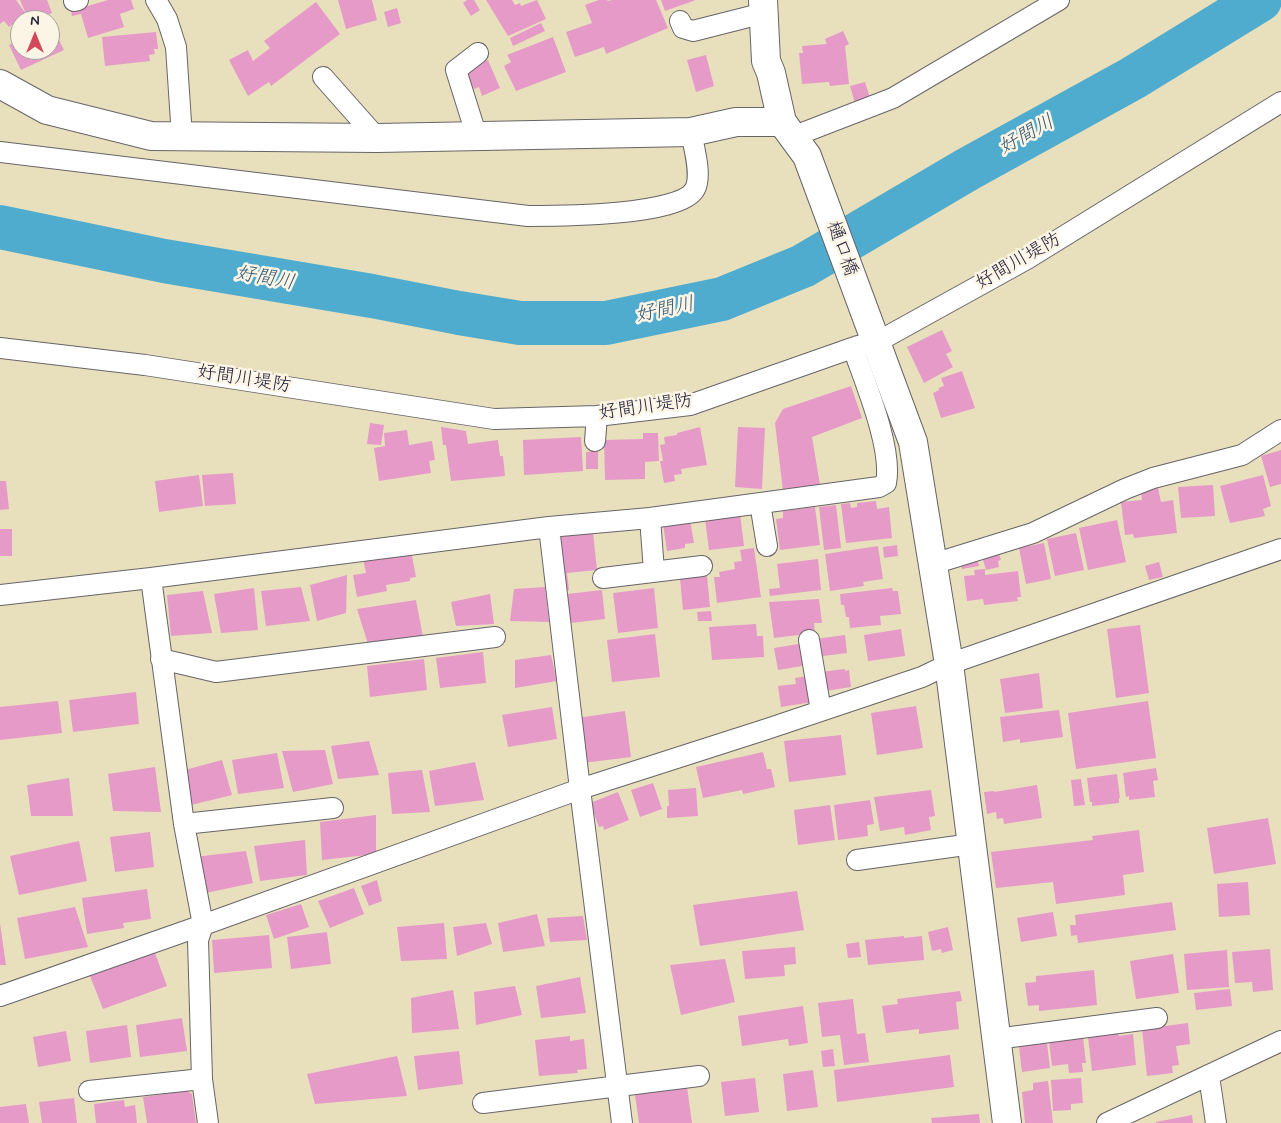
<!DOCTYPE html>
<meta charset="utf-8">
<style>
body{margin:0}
#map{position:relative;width:1281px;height:1123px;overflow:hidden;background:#e8e0bd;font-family:Mynerve,sans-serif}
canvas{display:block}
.north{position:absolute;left:10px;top:10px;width:50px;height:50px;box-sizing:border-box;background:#fcf5e5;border:1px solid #a5a1a1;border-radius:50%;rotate:0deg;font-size:14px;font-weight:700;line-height:20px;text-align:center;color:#22223b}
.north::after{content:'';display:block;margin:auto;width:18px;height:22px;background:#d1495b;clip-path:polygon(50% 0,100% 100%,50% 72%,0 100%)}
</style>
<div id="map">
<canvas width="1281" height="1123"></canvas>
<div class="north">N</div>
</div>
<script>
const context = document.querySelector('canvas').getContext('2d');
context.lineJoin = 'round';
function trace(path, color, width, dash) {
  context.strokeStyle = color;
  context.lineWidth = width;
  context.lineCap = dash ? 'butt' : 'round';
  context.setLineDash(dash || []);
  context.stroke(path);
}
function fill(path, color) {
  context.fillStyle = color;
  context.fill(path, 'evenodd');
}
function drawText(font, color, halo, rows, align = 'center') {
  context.font = font + ' Mynerve,"Klee One",sans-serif';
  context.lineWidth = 5;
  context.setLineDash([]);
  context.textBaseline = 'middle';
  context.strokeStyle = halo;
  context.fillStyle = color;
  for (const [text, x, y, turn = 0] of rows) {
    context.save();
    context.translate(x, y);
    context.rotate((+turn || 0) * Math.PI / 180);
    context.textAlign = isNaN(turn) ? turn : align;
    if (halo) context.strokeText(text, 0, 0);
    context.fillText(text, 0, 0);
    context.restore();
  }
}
trace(new Path2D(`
 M0,227L164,261L372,296L459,313L520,323H606L722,299L803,266L968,169L1133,78L1260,0`), '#50acce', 44);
fill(new Path2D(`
 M0,0H16L26,14L20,0H47L52,13L34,20H28L26,14L9,27L4,21L0,24Z
 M108,0H131L134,9L120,14L124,27L88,38L81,14L72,16L71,11Z
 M338,0H372L377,20L346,29Z
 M467,0H474L480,10L471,16L463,3Z
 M486,0H512L515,5L520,3L521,6L537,0L546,19L508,36Z
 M599,0H607L608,1L612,0H656L668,28L606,54L604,47L575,57L566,32L592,23L585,5Z
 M661,0H696L665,11Z
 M316,2L340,34L271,86L269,82L248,96L229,60L248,50L253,61L270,48L264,41Z
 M397,8L401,23L388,27L384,12Z
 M50,22L64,50L21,70L9,45L20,40V50H50Z
 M541,23L545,31L513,46L510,38Z
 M843,31L849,44L845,46L849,84L830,86L829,82L802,84L799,53H803L802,46L827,44L825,39Z
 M156,32L158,49H154L155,54L149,55L150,61L105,66L102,37Z
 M553,37L566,72L516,91L504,66L511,62L507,55Z
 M706,55L714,86L696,92L687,60Z
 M488,60L500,88L482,96L479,87L474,89L465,70Z
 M865,82L870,98L855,103L850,86Z
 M942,330L952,351L946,354L953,367L924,383L907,347Z
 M962,371L975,408L941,418L933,393L939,390V388L944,386L941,378Z
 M851,386L862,418L812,437L820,485L783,491L775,423L783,409Z
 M370,423L384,425L381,445L367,444Z
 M441,427L466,431L468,444L498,440L500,456H503L505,476L451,481L446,445H443Z
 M700,427L707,465L681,469L682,474L674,475L675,481L664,483L660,461H663L660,445L665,444L664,437L677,435V433Z
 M738,427L765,428L762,489L735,487Z
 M407,430L409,445L432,441L435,460L429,461L431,473L379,481L374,448L385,446L384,433Z
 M643,433H658L659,461L645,462V479L605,480L604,440L643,439Z
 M581,437L583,471L524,475L523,440Z
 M1281,450V484L1270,487L1261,456Z
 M598,451V469H586V452Z
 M233,473L236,504L205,506L202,475Z
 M199,475L203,506L159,512L155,481Z
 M1263,475L1271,506L1263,509L1265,516L1230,523L1220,486Z
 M0,481H6L9,509L0,510Z
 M1213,485L1215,516L1181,518L1178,487Z
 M1158,488L1161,502L1173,500L1177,533L1134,538L1133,534L1125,535L1121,502L1142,500L1141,490Z
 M876,501L877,509L889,507L892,538L846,543L841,504L850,503L851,508L857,507V503Z
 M836,505L841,548L824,550L819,507Z
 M815,507L820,545L780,550L776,519L783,518V511Z
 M740,514L744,546L709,550L705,519Z
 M690,520L694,543L685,544V548L667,551L663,524Z
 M1117,520L1126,562L1088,570L1079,528Z
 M0,529H12V556H0Z
 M593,532L597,570L567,573L569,590L562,591L557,536Z
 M1076,533L1084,570L1055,576L1047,539Z
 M1044,543L1051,579L1026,584L1019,548Z
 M897,545L898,556L884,558L883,547Z
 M878,546L883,579L863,582L864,586L830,591L825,554Z
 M754,548L761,597L717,603L714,577H720L719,572L735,569L734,562L742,561L740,550Z
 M997,548L1001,560L998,561L999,567L986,570L981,553Z
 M411,551L416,577L410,578V581L386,585L387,591L357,597L353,575L366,573L363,559Z
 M977,556L979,566L962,569L959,559Z
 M818,559L821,590L770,596L769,589L780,588L777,564Z
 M1159,562L1163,577L1149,580L1145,566Z
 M985,569V575L1018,571L1021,597H1017L1018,601L984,605L983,599L967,601L964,576L975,575L974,570Z
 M347,575L346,613L317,621L310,585Z
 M707,576L710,607L683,610L680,579Z
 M301,587L310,621L266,626L261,591Z
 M545,587L549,622L510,621L514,589Z
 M254,588L258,630L221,633L214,594Z
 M654,588L658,628L618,633L613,593Z
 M892,588L893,591H898L901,614L880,616L881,625L850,628L849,617H846L844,605H841L840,594Z
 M602,590L605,619L571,623L567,594Z
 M203,591L212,633L171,636L167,595Z
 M490,594L494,624L456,626L451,602Z
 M819,599L822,623H814L815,633L774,638L769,602Z
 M416,600L423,637L369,647L357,609Z
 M711,611L712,621H698L697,612Z
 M756,624L757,636H763L764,657L712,660L709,627Z
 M1140,625L1149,693L1116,698L1107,629Z
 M901,629L905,656L868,661L864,635Z
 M655,634L660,677L612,682L607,640Z
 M845,635L847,653L823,656V659L817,660L815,639Z
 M804,643L808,665L778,670L774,648Z
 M483,652L486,683L440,688L436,658Z
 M551,655L557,681L515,688V660Z
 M424,659L427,690L370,697L367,666Z
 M845,669V671L849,670L851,687L825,691L820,672Z
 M1039,673L1043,708L1005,713L1000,679Z
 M808,676L813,702L781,707L778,686L796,684L795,678Z
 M136,692L139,724L73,732L69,700Z
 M58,701L62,733L0,740V707Z
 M1148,701L1156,758L1076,769L1068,713Z
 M916,706L923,748L877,755L871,713Z
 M552,707L557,739L508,747L502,715Z
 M1059,710L1063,737L1020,743V739L1003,742L1000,717Z
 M625,711L631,757L583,763L577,718Z
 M841,735L846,775L789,782L784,741Z
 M369,741L379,775L338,779L331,746Z
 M325,750L333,784L293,792L282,751Z
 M763,752L767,769H771L775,787L743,794L742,790L703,798L696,767Z
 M277,753L284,788L238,794L232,760Z
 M222,760L232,795L187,806L181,771Z
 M475,762L484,800L435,806L429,771Z
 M155,767L161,812L113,811L108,774Z
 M1156,768L1158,780L1153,781L1155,797L1129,800V796L1126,797L1123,773Z
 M422,770L430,812L392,814L388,773Z
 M1117,774L1120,798H1119V803L1092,806V802H1090L1087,778Z
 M69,778L73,816H31L27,785Z
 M1081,779L1085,805L1074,806L1071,780Z
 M653,783L662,809L640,817L631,790Z
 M1037,785L1042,818L1004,824L1003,818L997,819L996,812L987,814L984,792L994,791V792Z
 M696,788L698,816L667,818V806H669L668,790Z
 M931,790L935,816L929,817L931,830L905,835L904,827L880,831L874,797Z
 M618,792L629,820L604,830L603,826L599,827L590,803Z
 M870,800L874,824L867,825L868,836L838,840L834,805Z
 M830,805L835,840L798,845L794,810Z
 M376,815V854L322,860L320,822Z
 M1268,818L1276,864L1214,874L1207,828Z
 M1139,830L1144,872L1123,875L1125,895L1056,904L1053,882L996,888L991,852L1093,840L1092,836Z
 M150,832L154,867L115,872L110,837Z
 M305,840L307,875L260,881L254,846Z
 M79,841L87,881L19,895L10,856Z
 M246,851L253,883L206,893L194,857Z
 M377,880L382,901L369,906L361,886Z
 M1248,882L1250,915L1219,917L1217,884Z
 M354,888L364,914L330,928L318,901Z
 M147,889L151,919L123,923L124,928L87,934L82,898Z
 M797,891L804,930L700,946L693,905Z
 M1172,902L1176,930L1078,943L1077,935L1071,936L1070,925H1076L1075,915Z
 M301,904L309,927L274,939L266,915Z
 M75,907L88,947L25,959L17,918Z
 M1053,912L1057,936L1021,942L1017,918Z
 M537,914L545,946L503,952L498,923Z
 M583,916L587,940L550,942L547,918Z
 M0,923L6,965H0Z
 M444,923L447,959L401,961L397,927Z
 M486,923L492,944L457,956L453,927Z
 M948,927L953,950L942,953L941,949L932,951L928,932Z
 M327,932L331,964L291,969L287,937Z
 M269,935L272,968L214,973L212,940Z
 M904,936V938L922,936L924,960L868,965L865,940Z
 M859,942L861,957L848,958L846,944Z
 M795,947L796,964L784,965L785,976L745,979L742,951Z
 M1270,949L1273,990L1253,992L1252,982L1235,983L1232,952Z
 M1227,950L1229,987L1187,990L1184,954Z
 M155,953L167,986L103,1009L90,976Z
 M1173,954L1179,993L1136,999L1130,961Z
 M725,959L735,1002L681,1015L670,965Z
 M1094,970L1097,1005L1039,1011V1005L1028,1006L1025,983L1036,982V976Z
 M580,977L586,1013L541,1018L536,986Z
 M515,986L522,1015L476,1025L474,992Z
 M1230,989L1232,1006L1196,1010L1194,993Z
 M453,990L459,1029L412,1033L411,998Z
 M960,991L962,1001L956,1002L959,1029L919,1034V1029L886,1033L882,1006L898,1004L897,999Z
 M853,999L857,1034L865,1033L869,1062L844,1065L840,1035L822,1037L818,1003Z
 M803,1006L808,1043L789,1046L788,1039L742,1046L738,1016Z
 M182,1018L187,1051L140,1057L136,1025Z
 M1188,1023L1190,1044L1176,1046L1179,1065L1172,1066L1173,1073L1147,1076L1142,1029Z
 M127,1025L131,1057L90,1063L86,1031Z
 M66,1031L71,1061L38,1067L33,1037Z
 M1118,1033L1119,1036L1133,1034L1136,1065L1092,1071L1088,1037Z
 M570,1036V1041L584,1039L587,1069L577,1070L578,1073L539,1076L535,1040Z
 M1083,1037L1086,1063H1082L1083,1072L1069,1073L1068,1064L1052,1066L1049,1041Z
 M1047,1043L1050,1068L1022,1072L1019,1047Z
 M833,1049L835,1066L823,1067L821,1051Z
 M459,1051L463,1084L418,1090L414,1056Z
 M950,1055L954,1087L837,1102L834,1070Z
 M397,1056L407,1096L315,1104L307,1074Z
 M813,1070L818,1107L787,1111L783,1074Z
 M755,1078L759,1112L725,1116L721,1082Z
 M1081,1078L1083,1103L1071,1104V1110L1053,1111L1051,1080Z
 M1048,1081L1053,1123H1025L1022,1092L1033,1090V1083Z
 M687,1087L692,1123H639L635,1095Z
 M187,1091L192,1094L196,1123H147L143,1097Z
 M74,1098L77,1123H42L39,1102Z
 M124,1100L125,1107L135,1105L137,1123H96L94,1104Z
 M26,1104L29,1123H0V1107Z
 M979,1114L980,1123H932L931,1118Z
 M1192,1115L1193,1123H1156V1122Z`), '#e69ac8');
const street = new Path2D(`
 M156,0L167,19L176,47L182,137
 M74,1L78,0
 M680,21L683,28L693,31L764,13
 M323,77L377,138
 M477,137L456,70L478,53
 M792,137L893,98L1059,0
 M0,152L528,216C558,216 681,216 695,189C702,175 694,148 691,132
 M0,348L145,365L494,419L597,416L690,405L858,346L877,342L1027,259L1281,102
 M595,441L597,416
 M760,503L767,546
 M650,518L654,571
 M549,527L580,789L622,1123
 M933,564L1033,533L1125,489L1153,478L1242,455L1281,430
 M151,578L184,824L203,925L198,940L202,1079L208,1123
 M603,578L702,566
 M0,595L151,578L549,527L650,518L879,487L886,483C893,449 865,382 853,348
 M809,640L821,711
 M161,659L216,672L495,637
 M184,824L333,808
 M857,860L972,844
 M0,996L203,925L580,789L767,729L922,677L949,664L1281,549
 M996,1039L1157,1018
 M1209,1076L1216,1123
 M89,1091L202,1079
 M483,1103L699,1076
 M1107,1123L1281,1041`);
const secondary = new Path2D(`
 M763,0L766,61L771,73L782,122L807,156L913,442L949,664L1007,1123
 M0,84L47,110L151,136L377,138L691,132L736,122H782`);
trace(street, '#676468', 22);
trace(secondary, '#676468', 30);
trace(street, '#fff', 20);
trace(secondary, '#fff', 28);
drawText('19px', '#22223b', '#fcf5e5', [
 ["樋口橋",841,249,70],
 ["好間川堤防",1019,262,-30],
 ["好間川堤防",244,380,9],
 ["好間川堤防",646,408,-8]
]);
drawText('italic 20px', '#345976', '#fcf5e5', [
 ["好間川",1027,136,-29],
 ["好間川",265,279,10],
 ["好間川",665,311,-12]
]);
</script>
